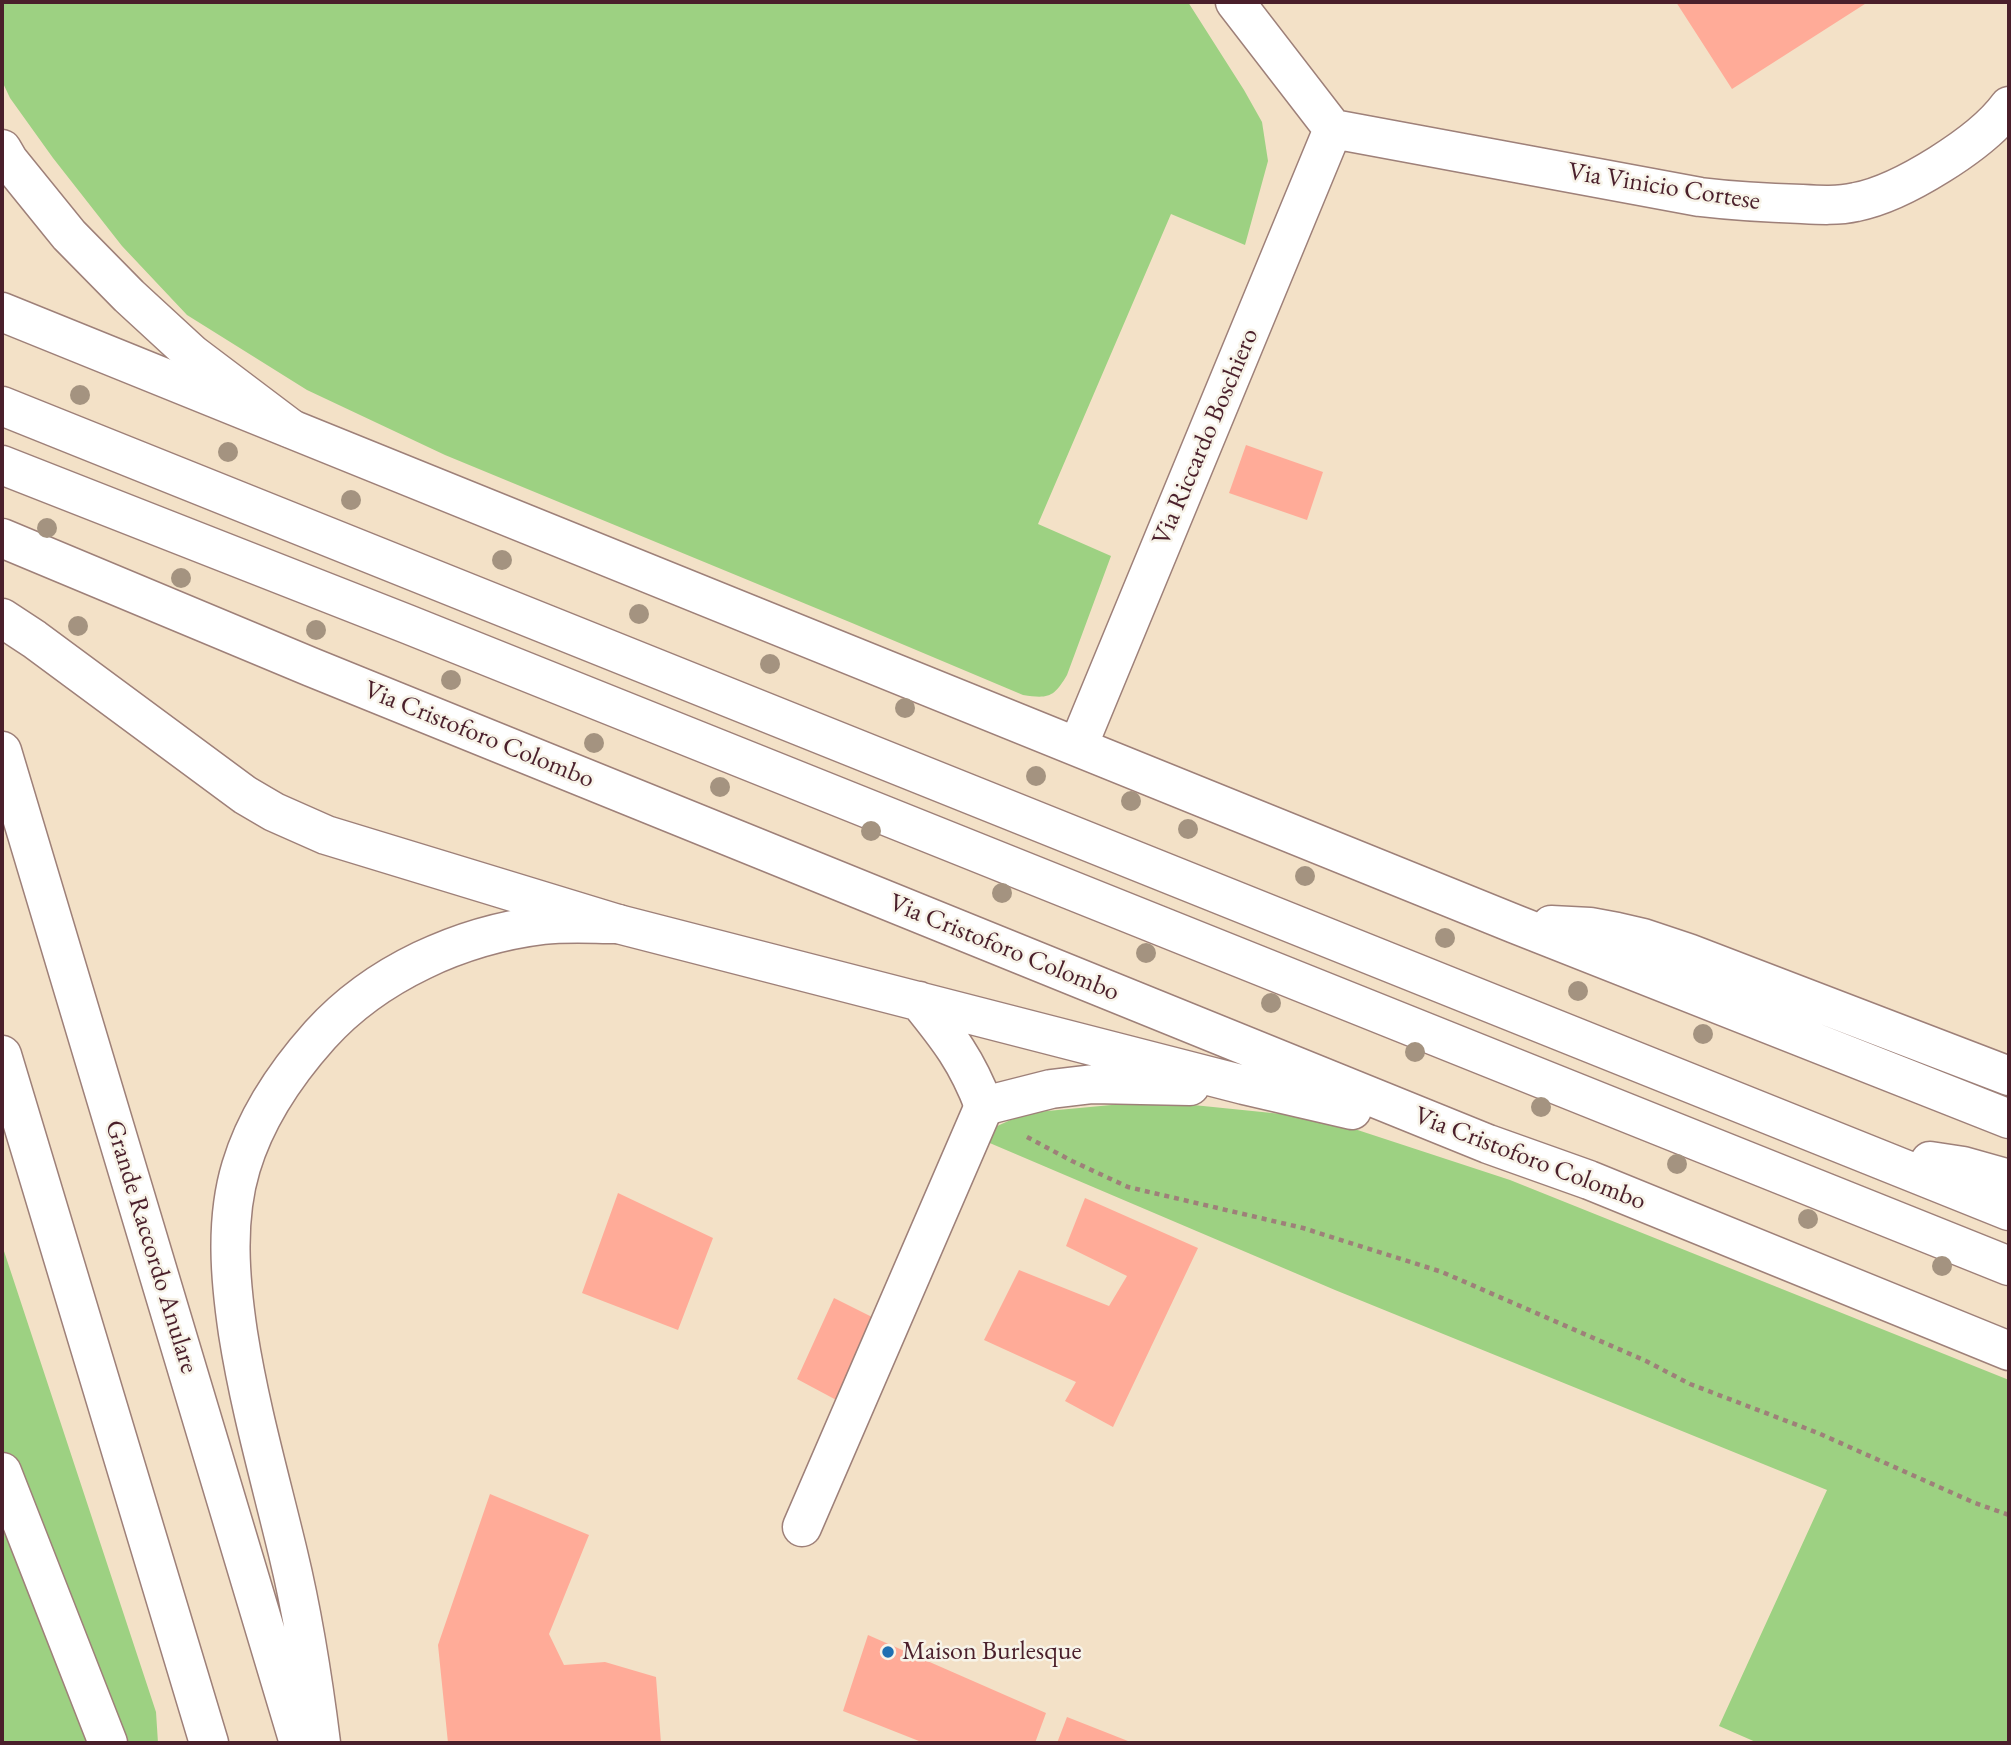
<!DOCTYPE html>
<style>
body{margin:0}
#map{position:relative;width:2011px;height:1745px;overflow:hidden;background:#f3e1c7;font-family:"EB Garamond",serif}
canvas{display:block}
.frame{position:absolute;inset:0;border:4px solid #4a1f2b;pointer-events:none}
</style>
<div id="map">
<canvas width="2011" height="1745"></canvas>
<div class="frame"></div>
</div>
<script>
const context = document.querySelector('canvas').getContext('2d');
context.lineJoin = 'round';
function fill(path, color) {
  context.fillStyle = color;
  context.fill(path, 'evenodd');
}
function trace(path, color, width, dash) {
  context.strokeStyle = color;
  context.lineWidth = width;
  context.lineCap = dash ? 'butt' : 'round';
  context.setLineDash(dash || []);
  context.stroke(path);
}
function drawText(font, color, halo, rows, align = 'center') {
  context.font = font + ' "EB Garamond",serif';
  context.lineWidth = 5;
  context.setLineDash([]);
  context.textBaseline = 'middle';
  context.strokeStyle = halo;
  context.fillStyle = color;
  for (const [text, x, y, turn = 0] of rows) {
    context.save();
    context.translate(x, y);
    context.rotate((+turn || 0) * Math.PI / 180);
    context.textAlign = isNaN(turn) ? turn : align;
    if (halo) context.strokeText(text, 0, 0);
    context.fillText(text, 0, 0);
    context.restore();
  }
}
fill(new Path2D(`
 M2,2H1188L1244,90L1262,122L1268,161L1245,245L1171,214L1038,524L1111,556L1067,675C1054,697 1049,699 1023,695L852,623L445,455L307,390L187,315L122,246L53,158L10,98L2,81Z
 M1154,1101L1321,1118L1510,1180L2009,1380V1743H1758L1719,1726L1827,1490L1335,1290L985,1141L995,1127L1026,1113Z
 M2,1245L156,1712L158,1743H2Z`), '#9dd182');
fill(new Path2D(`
 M1676,2H1868L1732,89Z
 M1246,445L1323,472L1307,520L1229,493Z
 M618,1193L713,1238L678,1330L582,1293Z
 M1085,1198L1198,1248L1113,1427L1065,1401L1076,1382L984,1340L1019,1270L1109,1306L1127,1276L1066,1246Z
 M834,1298L876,1319L840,1402L797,1379Z
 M490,1494L589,1535L549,1634L564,1665L605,1662L656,1677L661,1743H448L438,1645Z
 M868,1635L1046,1713L1035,1743H924L843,1711Z
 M1067,1717L1133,1743H1057Z`), '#ffab98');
const minor = new Path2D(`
 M1235,2L1333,129
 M1333,129L1700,197C1734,201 1768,203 1802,204C1820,205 1838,206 1856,202C1902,193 1982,143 2009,106
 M1078,746L1333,129
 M802,1527L984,1106`);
const major = new Path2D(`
 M2,312L1515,924L2009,1119
 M2,538L311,667L1488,1144L1589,1180L2009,1351
 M2,618L34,639L245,795L274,812L326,835L618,924L1244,1085L1352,1110
 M1551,925L1590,927L1617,932L1643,938L1688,953L2009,1076
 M919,1001C949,1038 967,1061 984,1106L1051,1089L1093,1084L1190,1086`);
const highway = new Path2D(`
 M2,149L9,161L69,235L129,296L192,354L290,428
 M2,406L2009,1211
 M2,465L407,624L2009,1266
 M2,751L299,1743
 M2,1055L209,1743
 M1930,1161L1963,1166L2009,1179
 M2,1472L108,1743
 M321,1743C313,1679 303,1615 288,1553C270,1478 250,1409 238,1333C230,1279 225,1220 241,1167C256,1117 286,1073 320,1035C376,973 461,935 543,925C567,922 593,924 618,924`);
trace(minor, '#9e8079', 41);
trace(major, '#9e8079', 41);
trace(highway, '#9e8079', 41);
trace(new Path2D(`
 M1027,1137L1072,1161L1128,1187L1303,1228L1442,1272L1646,1361L1690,1384L1818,1433L1975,1503L2009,1515`), '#9e8079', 4.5, [5, 5]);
trace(minor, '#fff', 38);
trace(major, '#fff', 38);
trace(highway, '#fff', 38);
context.fillStyle = '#a49380';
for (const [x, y] of [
 [80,395],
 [228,452],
 [351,500],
 [47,528],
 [502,560],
 [181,578],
 [639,614],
 [78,626],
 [316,630],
 [770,664],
 [451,680],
 [905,708],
 [594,743],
 [1036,776],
 [720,787],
 [1131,801],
 [1188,829],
 [871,831],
 [1305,876],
 [1002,893],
 [1445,938],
 [1146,953],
 [1578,991],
 [1271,1003],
 [1703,1034],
 [1415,1052],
 [1541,1107],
 [1677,1164],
 [1808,1219],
 [1942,1266]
]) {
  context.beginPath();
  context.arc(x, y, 10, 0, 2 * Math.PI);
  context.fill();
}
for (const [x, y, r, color] of [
 [888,1652,7,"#1f6fb2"]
]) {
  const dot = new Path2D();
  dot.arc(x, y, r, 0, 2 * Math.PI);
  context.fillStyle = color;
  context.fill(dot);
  trace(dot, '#f7f3e8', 2.5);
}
drawText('26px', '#4a1f2b', '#f7f3e8', [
 ["Via Vinicio Cortese",1664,187,9],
 ["Via Riccardo Boschiero",1206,437,-67],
 ["Via Cristoforo Colombo",479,735,22],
 ["Via Cristoforo Colombo",1004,948,22],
 ["Via Cristoforo Colombo",1530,1159,21],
 ["Grande Raccordo Anulare",151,1247,73]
]);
drawText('26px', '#4a1f2b', '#f7f3e8', [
 ["Maison Burlesque",902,1652]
], 'left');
</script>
